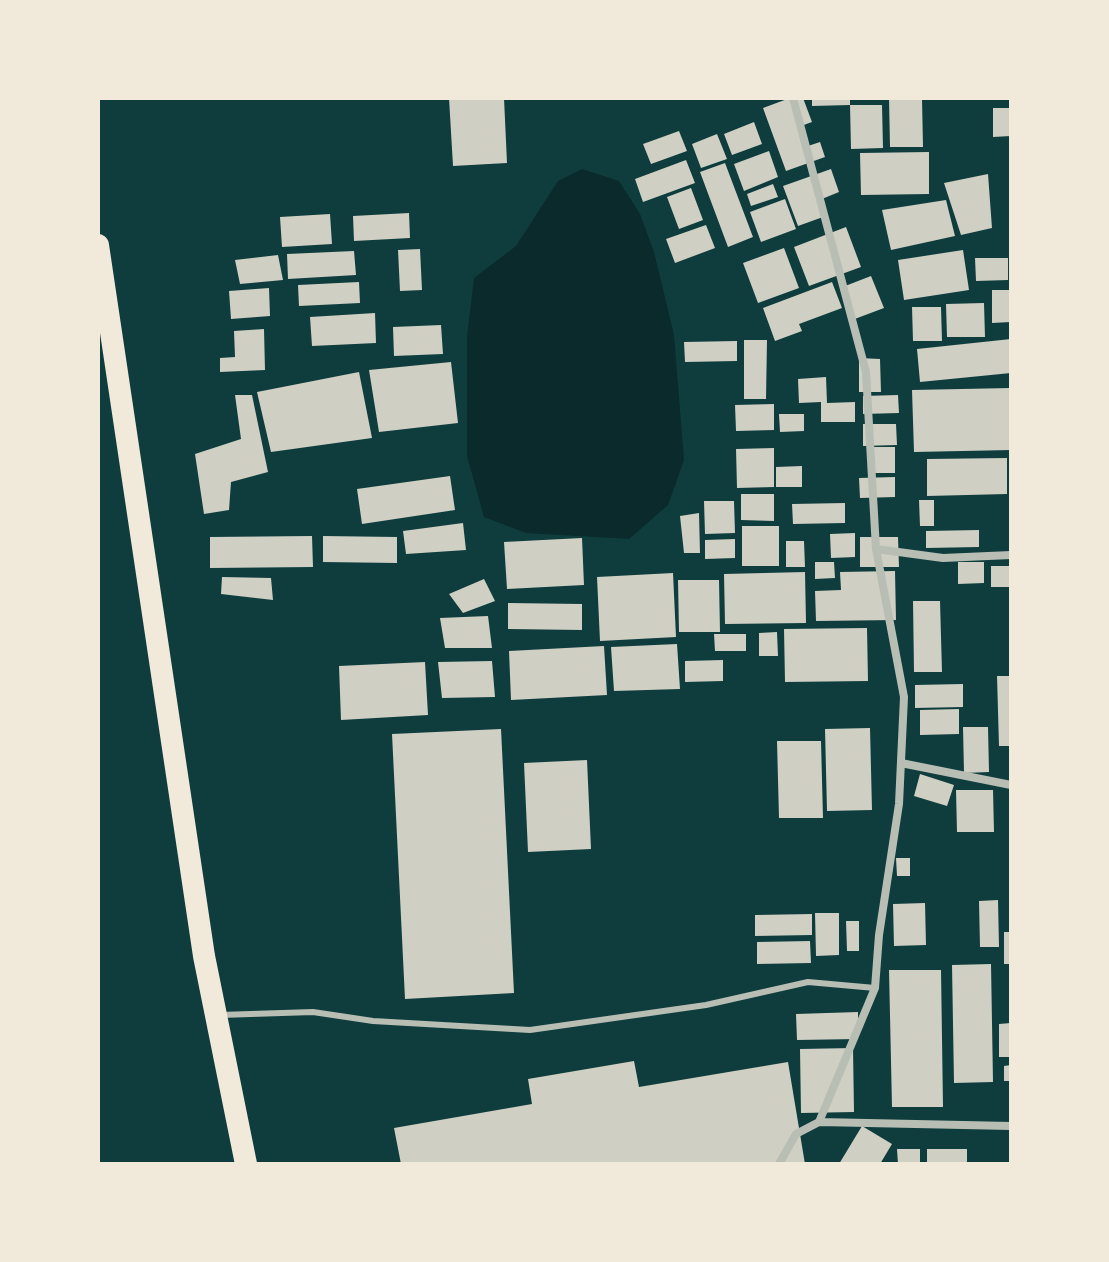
<!DOCTYPE html>
<style>
body{margin:0}
#map{position:relative;width:1109px;height:1262px;overflow:hidden;background:#0f3d3e;font-family:"Alegreya Sans",sans-serif}
canvas{display:block}
.frame{position:absolute;inset:0;border:100px solid #f1e9da;pointer-events:none}
</style>
<div id="map">
<canvas width="1109" height="1262"></canvas>
<div class="frame"></div>
</div>
<script>
const context = document.querySelector('canvas').getContext('2d');
context.lineJoin = 'round';
function fill(path, color) {
  context.fillStyle = color;
  context.fill(path, 'evenodd');
}
function trace(path, color, width, dash) {
  context.strokeStyle = color;
  context.lineWidth = width;
  context.lineCap = dash ? 'butt' : 'round';
  context.setLineDash(dash || []);
  context.stroke(path);
}
fill(new Path2D(`
 M582,169L619,181L640,214L654,252L674,335L684,460L668,505L629,539L526,533L484,517L467,456V337L474,278L516,246L558,181Z`), '#0a2a2b');
fill(new Path2D(`
 M449,98H504L507,163L453,166Z
 M790,98H803L812,122L801,126L808,146L820,142L825,157L786,171L763,108Z
 M812,98H850V105L812,106Z
 M889,98H922L923,147H890Z
 M850,105H882L883,148L851,149Z
 M993,108H1011V136L993,137Z
 M754,122L762,144L732,155L724,134Z
 M679,131L687,151L651,164L643,144Z
 M717,134L727,159L701,168L692,144Z
 M769,151L778,177L744,191L734,164Z
 M929,152V194L861,195L860,153Z
 M686,160L695,183L643,202L635,179Z
 M725,163L753,237L728,247L700,172Z
 M831,169L839,192L817,201L823,217L798,226L783,186Z
 M988,174L992,228L961,235L944,183Z
 M773,184L778,197L751,206L747,194Z
 M691,188L703,220L679,229L667,197Z
 M785,199L796,229L761,242L750,212Z
 M946,200L955,236L891,250L882,210Z
 M409,213L410,238L354,241L353,216Z
 M330,214L332,244L282,247L280,217Z
 M706,225L715,248L675,263L666,239Z
 M846,227L861,267L809,286L794,247Z
 M784,248L799,288L758,303L743,263Z
 M420,249L422,290L400,291L398,250Z
 M963,250L969,290L904,300L898,260Z
 M354,251L356,275L288,279L287,254Z
 M278,255L283,280L240,284L235,260Z
 M975,258H1008V280L976,281Z
 M871,276L884,308L852,320L840,288Z
 M359,282L360,303L299,306L298,285Z
 M832,282L842,308L799,324L802,331L775,341L763,308Z
 M269,288L270,316L231,319L229,291Z
 M992,290H1011V322L992,323Z
 M984,303L985,337H947L946,304Z
 M912,307H941L942,341H913Z
 M375,313L376,343L312,346L310,317Z
 M441,325L443,354L394,356L393,327Z
 M264,329L265,370L220,372V358L235,357L234,331Z
 M1011,339V373L920,382L917,349Z
 M744,340H767L766,399H744Z
 M737,341V361L685,362L684,342Z
 M859,358L880,359L881,392H859Z
 M451,362L458,423L379,432L369,370Z
 M359,372L372,438L271,452L257,392Z
 M826,377L827,403L855,402V422H821V402L799,403L798,379Z
 M1011,388V450L914,452L912,390Z
 M235,395H252L268,472L231,482L229,510L204,514L195,454L241,439Z
 M898,395L899,413L863,414V396Z
 M774,404V430L736,431L735,405Z
 M779,414H804V431L780,432Z
 M863,424H896L897,445L863,446Z
 M869,447H895V473H869Z
 M774,448V487L737,488L736,449Z
 M1007,458V494L927,496V459Z
 M802,466V487H776V467Z
 M450,476L455,510L362,524L357,489Z
 M895,477V497L860,498L859,478Z
 M741,494H774V521L741,520Z
 M919,500H934V526H920Z
 M704,501H734L735,533L705,534Z
 M845,503V523L793,524L792,504Z
 M699,513L700,553H684L680,516Z
 M463,523L466,550L406,554L403,531Z
 M742,526H779V566H742Z
 M979,530V547L926,548V531Z
 M855,533V557L831,558L830,534Z
 M312,536L313,567L210,568V537Z
 M323,536L397,537V563L323,562Z
 M860,537H898L899,567H860Z
 M582,538L584,585L507,589L504,542Z
 M735,539V558L705,559V540Z
 M786,541H804L805,567H786Z
 M815,562H834L835,578L815,579Z
 M958,562H984V583L958,584Z
 M991,566H1011V587H991Z
 M895,571L896,620L816,621L815,591L841,590L840,572Z
 M805,572L806,623L725,624L724,574Z
 M673,573L676,637L600,641L597,577Z
 M222,577L271,578L273,600L221,594Z
 M484,579L495,601L463,613L449,594Z
 M678,580H719L720,632H679Z
 M913,601H940L942,672H914Z
 M508,603L582,604V630L508,629Z
 M488,616L492,648H445L440,618Z
 M867,628L868,681L785,682L784,629Z
 M777,632L778,656H759V633Z
 M714,634H746V651H715Z
 M677,644L680,689L614,691L611,647Z
 M604,646L607,695L511,700L509,651Z
 M723,660V681L685,682V661Z
 M492,661L495,697L442,698L438,662Z
 M425,662L428,715L341,720L339,666Z
 M997,676H1011V746H999Z
 M963,684V707L915,708V685Z
 M959,709V734L920,735V710Z
 M963,727H988L989,772L964,773Z
 M870,728L872,810L827,811L825,729Z
 M501,729L514,993L405,999L392,734Z
 M777,741H821L823,818H779Z
 M587,760L591,849L528,852L524,763Z
 M920,774L954,785L947,806L914,796Z
 M956,790H993L994,832H957Z
 M896,858H910V876H897Z
 M998,900L999,947H980L979,901Z
 M925,903L926,945L894,946L893,904Z
 M815,913H839V955L816,956Z
 M812,914V935L755,936V915Z
 M846,921H859V951H847Z
 M1004,932H1011V964H1004Z
 M810,941L811,963L757,964V942Z
 M991,964L993,1082L954,1083L952,965Z
 M889,970H941L943,1107H892Z
 M858,1012V1039L797,1040L796,1014Z
 M1011,1023V1057H999V1024Z
 M853,1048L854,1112L801,1113L800,1049Z
 M634,1061L639,1087L788,1062L805,1164H401L394,1128L532,1104L528,1079Z
 M1011,1065V1081H1004V1066Z
 M862,1126L892,1144L880,1164H839Z
 M897,1149H920V1164H898Z
 M927,1149H967V1164H927Z`), '#cfcfc3');
trace(new Path2D(`
 M220,1015L313,1012L373,1021L530,1030L706,1005L808,982L875,988`), '#b8beb3', 6);
trace(new Path2D(`
 M876,549L943,558L1011,555
 M901,763L1011,785
 M819,1122L1011,1126
 M779,1164L796,1134L819,1122L875,988L879,935L899,804L904,697L876,549L866,372L793,98`), '#b8beb3', 8);
trace(new Path2D(`
 M98,245L204,956L246,1164`), '#f1e9da', 22);
</script>
